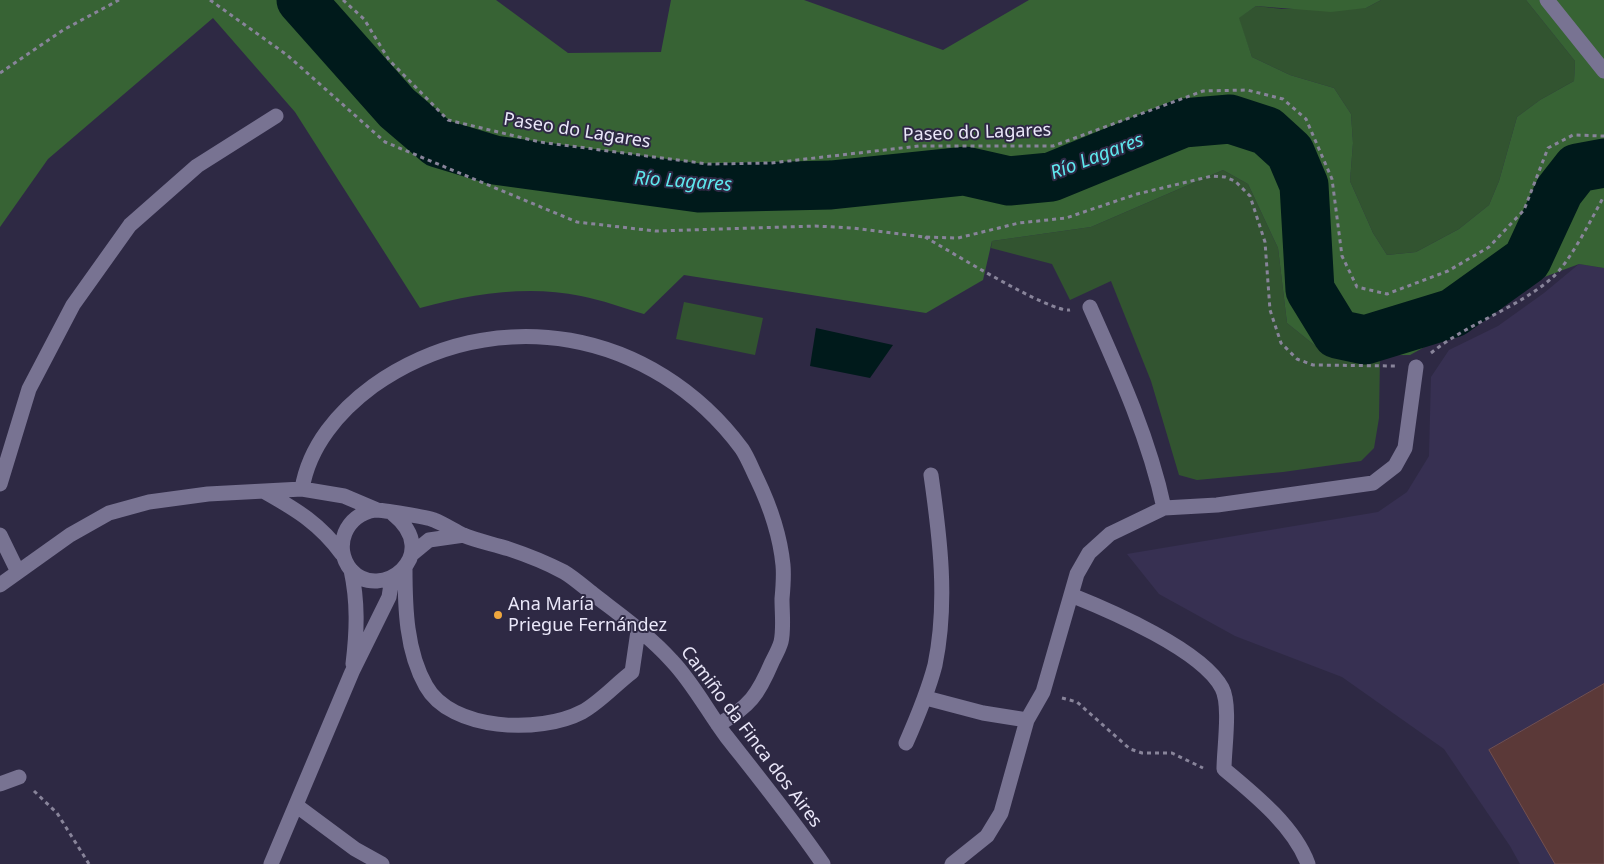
<!DOCTYPE html>
<meta charset="utf-8">
<style>
body{margin:0}
canvas{display:block;background:#2e2944}
</style>
<canvas width="1604" height="864"></canvas>
<script>
const context = document.querySelector('canvas').getContext('2d');
context.lineJoin = 'round';
function fill(path, color) {
  context.fillStyle = color;
  context.fill(path, 'evenodd');
}
function trace(path, color, width, dash) {
  context.strokeStyle = color;
  context.lineWidth = width;
  context.lineCap = dash ? 'butt' : 'round';
  context.setLineDash(dash || []);
  context.stroke(path);
}
function drawText(font, color, halo, rows, align = 'center') {
  context.font = font + ' "Noto Sans",sans-serif';
  context.lineWidth = 4;
  context.setLineDash([]);
  context.textBaseline = 'middle';
  context.strokeStyle = halo;
  context.fillStyle = color;
  for (const [text, x, y, turn = 0] of rows) {
    context.save();
    context.translate(x, y);
    context.rotate((+turn || 0) * Math.PI / 180);
    context.textAlign = isNaN(turn) ? turn : align;
    if (halo) context.strokeText(text, 0, 0);
    context.fillText(text, 0, 0);
    context.restore();
  }
}
fill(new Path2D(`
 M1579,264L1604,268V864H1520L1510,846L1444,749L1342,677L1235,636L1159,594L1127,554L1378,512L1407,492L1429,456L1431,377L1449,350L1498,326L1544,293Z`), '#373052');
fill(new Path2D(`
 M1381,0H1526L1575,61L1574,81L1540,100L1517,117L1499,181L1489,205L1459,229L1416,252L1387,255L1373,233L1350,181L1353,143L1351,114L1334,88L1290,75L1252,57L1238,18L1256,6L1282,9L1366,8Z
 M1223,170L1248,184L1278,248L1287,323L1328,356L1380,355L1379,418L1374,448L1361,461L1283,472L1197,480L1179,475L1151,381L1111,281L1070,300L1052,264L991,248L992,241L1091,227Z
 M684,302L763,318L755,355L676,339Z`), '#325430');
fill(new Path2D(`
 M0,0H496L568,53L661,52L671,0H804L943,50L1029,0H1381L1366,8L1331,12L1256,6L1239,18L1252,57L1290,75L1334,88L1351,114L1353,143L1350,181L1373,233L1387,255L1416,252L1459,229L1489,205L1499,181L1517,117L1540,100L1574,81L1575,61L1526,0H1604V268L1579,264L1539,279L1490,311L1410,355L1328,356L1287,323L1278,248L1248,184L1223,170L1091,227L992,241L983,280L926,313L684,275L644,314C623,308 602,300 581,296C527,285 472,294 420,308L295,112L213,18L48,159L0,227Z`), '#376334');
fill(new Path2D(`
 M816,328L893,345L870,378L810,366Z`), '#001a1b');
trace(new Path2D(`
 M301,0L397,108L438,143L494,160L699,188L831,185L965,171L1009,181L1051,177L1183,123L1230,119L1267,131L1290,152L1304,185L1310,290L1337,334L1365,340L1453,313L1527,260L1559,191L1577,168L1604,163`), '#001a1b', 49);
const building = new Path2D(`
 M1604,684V864H1555L1489,750Z`);
fill(building, '#5b3938');
trace(building, '#73504f', 1);
trace(new Path2D(`
 M210,0L287,55L385,142L577,222L655,231L815,226L853,228L924,237L958,238L1019,223L1066,218L1137,194L1212,176L1225,177L1235,181L1250,196L1265,242L1270,310L1281,343L1297,359L1313,365L1395,366
 M343,0L364,19L389,60L448,120L540,142L708,164L771,163L919,146H1053L1203,91L1247,90L1283,99L1306,119L1332,179L1342,256L1357,287L1387,294L1448,271L1489,247L1524,210L1548,148L1573,135L1604,136
 M0,73L63,30L119,0
 M925,237C948,250 1050,313 1070,310
 M1431,353C1468,323 1516,309 1552,278C1570,262 1592,218 1604,196
 M1062,698L1077,702L1130,749L1142,753H1172L1203,768
 M34,791L57,813L89,864`), '#88849a', 3, [4, 4]);
trace(new Path2D(`
 M1547,0L1604,71
 M1090,307C1119,372 1149,438 1164,508
 M0,484L29,389L73,305L130,225L197,166L276,116
 M302,489C309,446 339,411 373,386C495,300 653,329 742,449C748,458 752,469 757,479C770,506 780,535 783,565C784,576 783,588 782,599C782,613 784,630 781,642C779,649 775,656 772,662C758,695 750,706 718,725
 M265,492C297,510 320,524 342,554
 M393,514C444,555 380,603 351,570C332,547 346,514 375,510C382,510 427,517 434,520C444,524 453,530 463,535C477,541 494,544 509,549C527,555 547,563 564,572C574,578 584,587 593,594C620,615 650,636 672,661C693,683 708,712 726,736C759,778 793,820 823,864
 M0,535L18,572
 M412,554L429,540L464,535
 M405,568C405,607 406,651 426,686C451,731 540,734 582,712C599,703 616,684 632,672L638,631
 M351,570C358,602 357,631 353,664
 M0,585L70,535L109,513L149,502L208,494L302,489L344,496L377,510
 M1071,595C1111,611 1202,650 1222,688C1231,705 1224,749 1224,769C1254,794 1294,826 1308,864
 M926,698L983,713L1027,720
 M906,743C917,718 928,692 935,665C948,602 940,538 931,475
 M0,784L19,777
 M297,806L355,849L382,864
 M271,864L352,672L389,597L392,578
 M952,864L987,836L1001,813L1027,720L1043,692L1077,574L1089,553L1110,534L1164,508L1217,505L1373,483L1395,466L1405,448L1416,367`), '#787392', 15);
for (const [x, y, r, color] of [
 [498,615,5,"#efa73e"]
]) {
  const dot = new Path2D();
  dot.arc(x, y, r, 0, 2 * Math.PI);
  context.fillStyle = color;
  context.fill(dot);
  trace(dot, '#2e2944', 2);
}
drawText('18px', '#eae7f9', '#2e2944', [
 ["Paseo do Lagares",577,131,9],
 ["Paseo do Lagares",977,133,-2],
 ["Camiño da Finca dos Aires",751,737,53]
]);
drawText('18px', '#eae7f9', '#2e2944', [
 ["Ana María",508,605],
 ["Priegue Fernández",508,626]
], 'left');
drawText('italic 19px', '#5ee8ee', '#2e2944', [
 ["Río Lagares",1097,157,-21],
 ["Río Lagares",683,182,4]
]);
</script>
